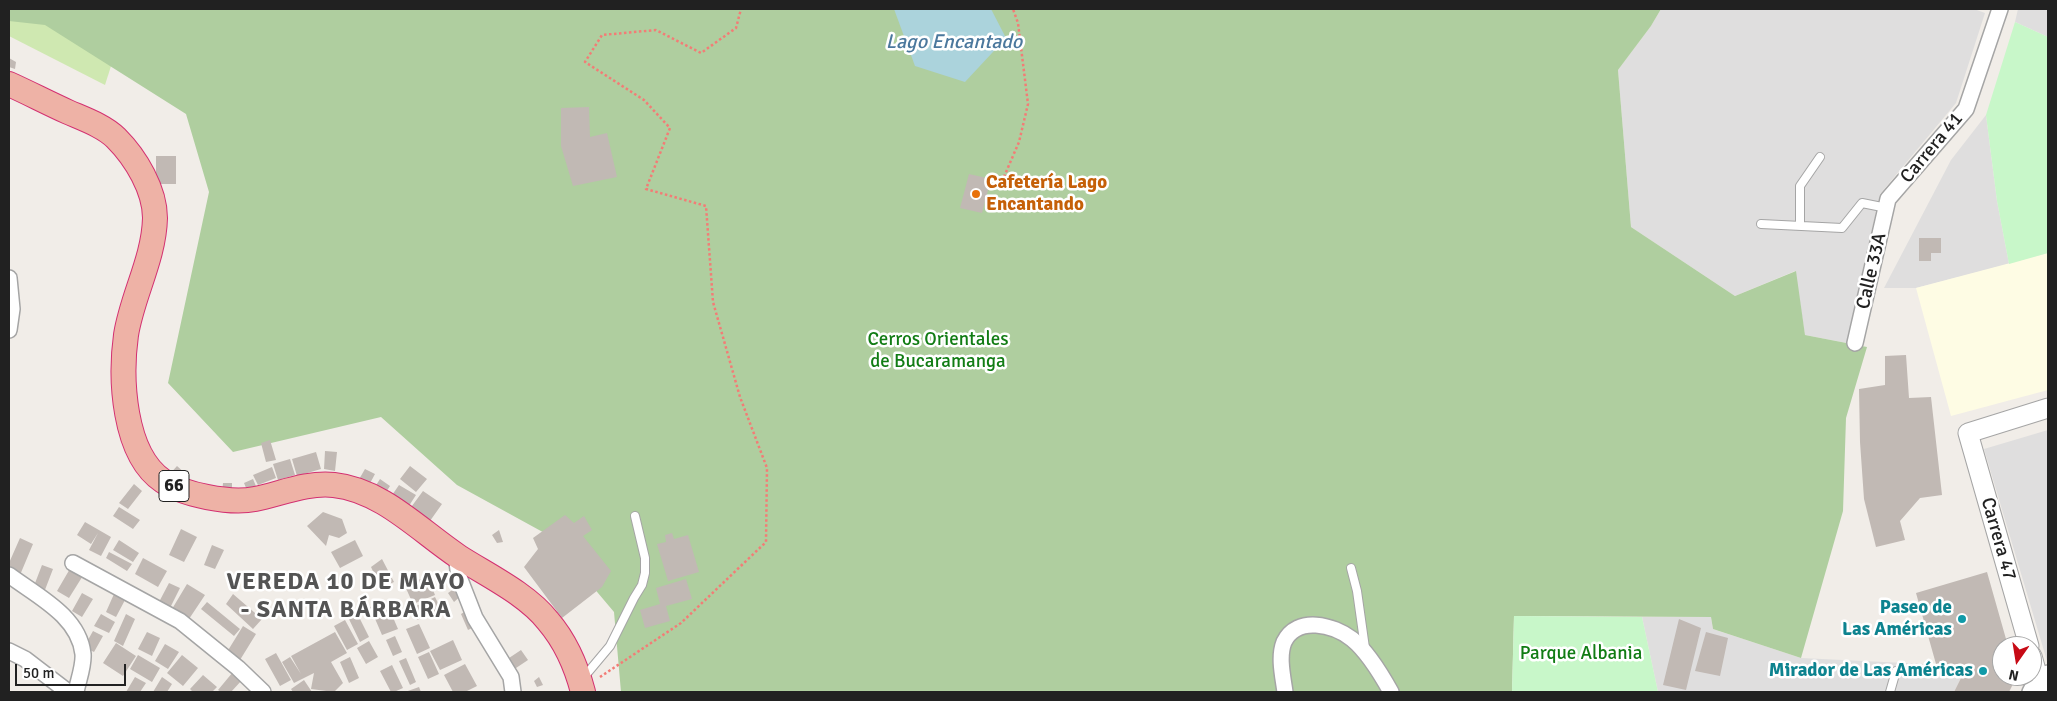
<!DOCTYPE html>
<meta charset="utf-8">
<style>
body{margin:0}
#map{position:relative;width:2057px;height:701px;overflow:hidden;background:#f1ede8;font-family:Signika,sans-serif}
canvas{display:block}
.frame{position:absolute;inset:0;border:10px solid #212121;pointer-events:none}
.north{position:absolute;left:1992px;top:636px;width:50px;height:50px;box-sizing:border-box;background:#fff;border:1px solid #a6a6a6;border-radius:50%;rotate:193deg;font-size:14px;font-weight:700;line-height:20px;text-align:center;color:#212121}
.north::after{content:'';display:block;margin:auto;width:18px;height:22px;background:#c70a15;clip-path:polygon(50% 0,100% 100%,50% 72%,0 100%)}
.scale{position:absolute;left:15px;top:664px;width:111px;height:22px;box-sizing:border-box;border:2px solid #212121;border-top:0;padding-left:6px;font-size:15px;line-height:18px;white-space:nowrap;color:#212121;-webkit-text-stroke:4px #fff;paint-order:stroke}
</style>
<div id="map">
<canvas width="2057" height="701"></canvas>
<div class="frame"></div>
<div class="north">N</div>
<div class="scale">50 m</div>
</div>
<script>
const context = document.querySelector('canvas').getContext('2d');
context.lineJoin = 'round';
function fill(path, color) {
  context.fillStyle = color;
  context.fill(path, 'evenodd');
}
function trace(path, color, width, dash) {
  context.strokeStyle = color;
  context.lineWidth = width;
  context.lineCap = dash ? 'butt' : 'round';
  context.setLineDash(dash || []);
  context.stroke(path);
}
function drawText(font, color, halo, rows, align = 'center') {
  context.font = font + ' Signika,sans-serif';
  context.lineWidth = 5;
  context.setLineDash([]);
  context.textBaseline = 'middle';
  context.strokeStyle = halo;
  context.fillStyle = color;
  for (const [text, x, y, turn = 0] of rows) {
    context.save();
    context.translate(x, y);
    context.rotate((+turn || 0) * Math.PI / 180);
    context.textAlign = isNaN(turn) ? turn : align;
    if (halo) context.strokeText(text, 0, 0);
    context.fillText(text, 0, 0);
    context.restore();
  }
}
fill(new Path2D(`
 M1661,9H1974L1985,13L1956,103L1880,194L1863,268L1852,344L1805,335L1795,271L1735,296L1631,227L1618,70L1651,26Z
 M2018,9H2048V37L2015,22Z
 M1986,115L1997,201L2009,264L1916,288H1884L1951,160Z
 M2048,430V660L2047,661L1984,449Z
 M1642,617H1711L1713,629L1801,658L1967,666L1954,692H1658Z`), '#dfdede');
fill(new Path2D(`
 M2048,253V390L1951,416L1916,288Z`), '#fefce4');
fill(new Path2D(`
 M9,9H129L105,85L9,36Z`), '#cfe8b1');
fill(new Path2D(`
 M9,9H1661L1651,26L1618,70L1631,227L1735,296L1796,271L1805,335L1867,347L1846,418L1843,511L1801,658L1713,629L1711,617L1514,616L1512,692H621L614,612L550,536L457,485L381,417L233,452L168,383L209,192L186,114L45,25L9,21Z`), '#afce9f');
fill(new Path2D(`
 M2015,22L2048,37V253L2009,264L1997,201L1986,115Z
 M1514,616L1642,617L1658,692H1512Z`), '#c8f7c9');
fill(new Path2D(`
 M894,9H991L1006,38L965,82L915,66Z`), '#abd3dc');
fill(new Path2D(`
 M9,58L16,62L15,69L9,67Z
 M589,107L590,137L607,133L617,177L573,186L561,146V108Z
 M156,156H176V184H156Z
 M969,174L991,179L982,213L960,208Z
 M1919,238H1941V253H1931V261H1919Z
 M1906,355L1909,398L1931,397L1942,495L1920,498L1900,521L1905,540L1876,547L1864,499L1860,442L1859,389L1885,385V356Z
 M270,440L276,460L266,462L261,443Z
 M325,451L337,452L335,471L324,469Z
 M316,452L321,469L297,476L292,459Z
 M290,459L295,475L278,480L273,464Z
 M177,466L187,475L179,485L168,476Z
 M410,466L427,479L416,492L400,479Z
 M272,467L276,478L258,485L253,475Z
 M365,469L375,474L368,487L358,481Z
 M253,479L258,491L249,495L244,483Z
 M380,479L390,486L383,497L373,490Z
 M223,483H232V494H222Z
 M134,484L142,491L128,509L119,503Z
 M399,485L416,495L405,512L388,501Z
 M423,491L442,504L425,528L406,514Z
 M119,507L140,520L133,529L113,516Z
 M323,512L342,519L347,533L339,538L329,535L326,546L307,526Z
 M565,515L574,523L584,516L592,530L583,536L611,571L602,587L562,618L524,567L538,549L533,538Z
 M85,522L111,537L101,556L89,550L98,533L91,544L77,535Z
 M181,529L197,537L184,562L169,555Z
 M499,530L503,542L497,543L492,535Z
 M672,533L674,539L688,535L699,572L668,581L657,544L666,542L665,535Z
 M20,538L33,544L20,575L9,571V563Z
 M119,540L139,553L133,562L113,550Z
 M355,540L363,556L340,568L331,552Z
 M212,545L224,550L215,569L204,565Z
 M109,552L132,564L127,571L106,558Z
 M143,558L167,571L158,587L135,574Z
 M382,559L394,582L381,588L371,567Z
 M42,565L53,569L43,595L32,591Z
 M71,567L84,574L69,598L57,591Z
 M1987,572L2008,646H2002V676H2017L2009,692H1954L1967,666L1936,664L1916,593Z
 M427,576L435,595L413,604L405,586Z
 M686,579L692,599L666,606L670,621L645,628L640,610L660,604L656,588Z
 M169,583L180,588L170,608L159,602Z
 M187,584L205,595L189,619L172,609Z
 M458,586L464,593L454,602L448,593Z
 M82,593L93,599L82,617L72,611Z
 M114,594L125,600L116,617L106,612Z
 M233,594L262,619L253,629L226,604Z
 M435,597L441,609L417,620L412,608Z
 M386,601L398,629L382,635L370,607Z
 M207,602L240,629L234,636L201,609Z
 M356,611L369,637L360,642L347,615Z
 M466,611L474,627L468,630L461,614Z
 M101,614L115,622L109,633L94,626Z
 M126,614L135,619L123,646L114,641Z
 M1679,619L1701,628L1686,690L1663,685Z
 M345,620L358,644L347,650L334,626Z
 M419,624L430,648L417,654L406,629Z
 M243,626L256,634L240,660L227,652Z
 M93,631L103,636L94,652L84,647Z
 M147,632L160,638L152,656L138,649Z
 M335,632L347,653L331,662L343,683L334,692L311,689L314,673L294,683L282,662L290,657L301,674L291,656Z
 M1706,632L1728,638L1720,676L1695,671Z
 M395,636L402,652L393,656L386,640Z
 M453,640L462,660L440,670L430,651Z
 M369,641L378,657L366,664L357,648Z
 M116,643L136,656L123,676L103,663Z
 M165,644L179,652L168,669L155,661Z
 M521,650L528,660L513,670L506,660Z
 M429,652L439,674L428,679L418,657Z
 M276,653L291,680L280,686L265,659Z
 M138,655L160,668L152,682L130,669Z
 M182,655L198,668L183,686L167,673Z
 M350,657L359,678L349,683L340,662Z
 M406,658L416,682L410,685L399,661Z
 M465,664L477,686L465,692H453L444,675Z
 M392,665L403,688L394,692H391L380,671Z
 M233,672L242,680L231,692H221L218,690Z
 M203,675L217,687L212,692H193L190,689Z
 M135,677L146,683L140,692H126Z
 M162,677L172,684L167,692H153Z
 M539,677L543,685L537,687L534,681Z
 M304,680L312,692H293L291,689Z
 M419,687L421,692H405Z`), '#c1b9b4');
const service = new Path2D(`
 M1761,224L1842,228L1862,203L1887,208
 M1800,226V186L1820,157
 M1351,568L1357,591L1365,648
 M584,677L610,646L634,598L642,585L645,573V558L635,516
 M1890,692L1896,671`);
const minor = new Path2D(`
 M9,278L12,309L9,330
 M1855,343L1888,199L1966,109L2000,9
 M456,555L459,577L475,618L511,677L513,692
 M73,563L180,621L238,668L263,692
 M9,575C37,596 79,616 83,654C84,666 78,681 76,692
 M9,651L25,659L68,692
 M1285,692C1283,677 1278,657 1284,642C1297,615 1334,625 1352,639C1368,652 1381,674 1391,692
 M2030,692L2038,676L2048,673`);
const tertiary = new Path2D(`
 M2029,646L1968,433L2048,408
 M2032,656L2042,692`);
const trunk = new Path2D(`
 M9,84C29,93 48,103 68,112C84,119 104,126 116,138C136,158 155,190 155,218C154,259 132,296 126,335C120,378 123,454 163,481C184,495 230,504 255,499C280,494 307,482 334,485C382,490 420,531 459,557C487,575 527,594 548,621C566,642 576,665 583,692`);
trace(service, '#a5a5a5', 10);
trace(minor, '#a5a5a5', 18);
trace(tertiary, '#a5a5a5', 21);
trace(trunk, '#d33071', 26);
trace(new Path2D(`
 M1000,186L1019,142L1028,104L1018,23L1013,9
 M600,677L681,623L766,542L767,468L740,397L713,302L706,206L646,189L670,128L644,100L585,62L602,35L656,30L701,53L736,28L741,9`), '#f37c76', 2.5, [2.5, 2.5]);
trace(service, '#fff', 8);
trace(minor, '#fff', 15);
trace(tertiary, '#fff', 19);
trace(trunk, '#eeb2a6', 24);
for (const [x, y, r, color] of [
 [976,194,5,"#e8710a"],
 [1962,619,5,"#0f9aa8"],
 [1983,671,5,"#0f9aa8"]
]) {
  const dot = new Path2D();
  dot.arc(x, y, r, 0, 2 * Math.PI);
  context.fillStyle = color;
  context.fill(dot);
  trace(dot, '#fff', 2);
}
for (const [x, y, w] of [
 [174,486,30]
]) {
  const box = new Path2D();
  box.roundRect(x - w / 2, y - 15.5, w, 31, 4);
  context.fillStyle = '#fff';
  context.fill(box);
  trace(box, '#212121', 1);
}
drawText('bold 18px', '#212121', null, [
 ["66",174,486]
]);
drawText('19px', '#212121', '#fff', [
 ["Carrera 41",1932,148,-50],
 ["Calle 33A",1872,271,-77],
 ["Carrera 47",1998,539,74]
]);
drawText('bold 19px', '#c56008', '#fff', [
 ["Cafetería Lago",986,183],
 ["Encantando",986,205]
], 'left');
drawText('19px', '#117c14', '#fff', [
 ["Cerros Orientales",938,340],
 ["de Bucaramanga",938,362],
 ["Parque Albania",1581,654]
]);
drawText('bold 19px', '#0d838f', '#fff', [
 ["Paseo de",1952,608],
 ["Las Américas",1952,630],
 ["Mirador de Las Américas",1973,671]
], 'right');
drawText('italic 20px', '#4b789d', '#fff', [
 ["Lago Encantado",954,43]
]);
context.letterSpacing = '1px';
drawText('bold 24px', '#545454', '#fff', [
 ["VEREDA 10 DE MAYO",346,583],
 ["- SANTA BÁRBARA",346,611]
]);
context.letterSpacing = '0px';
</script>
